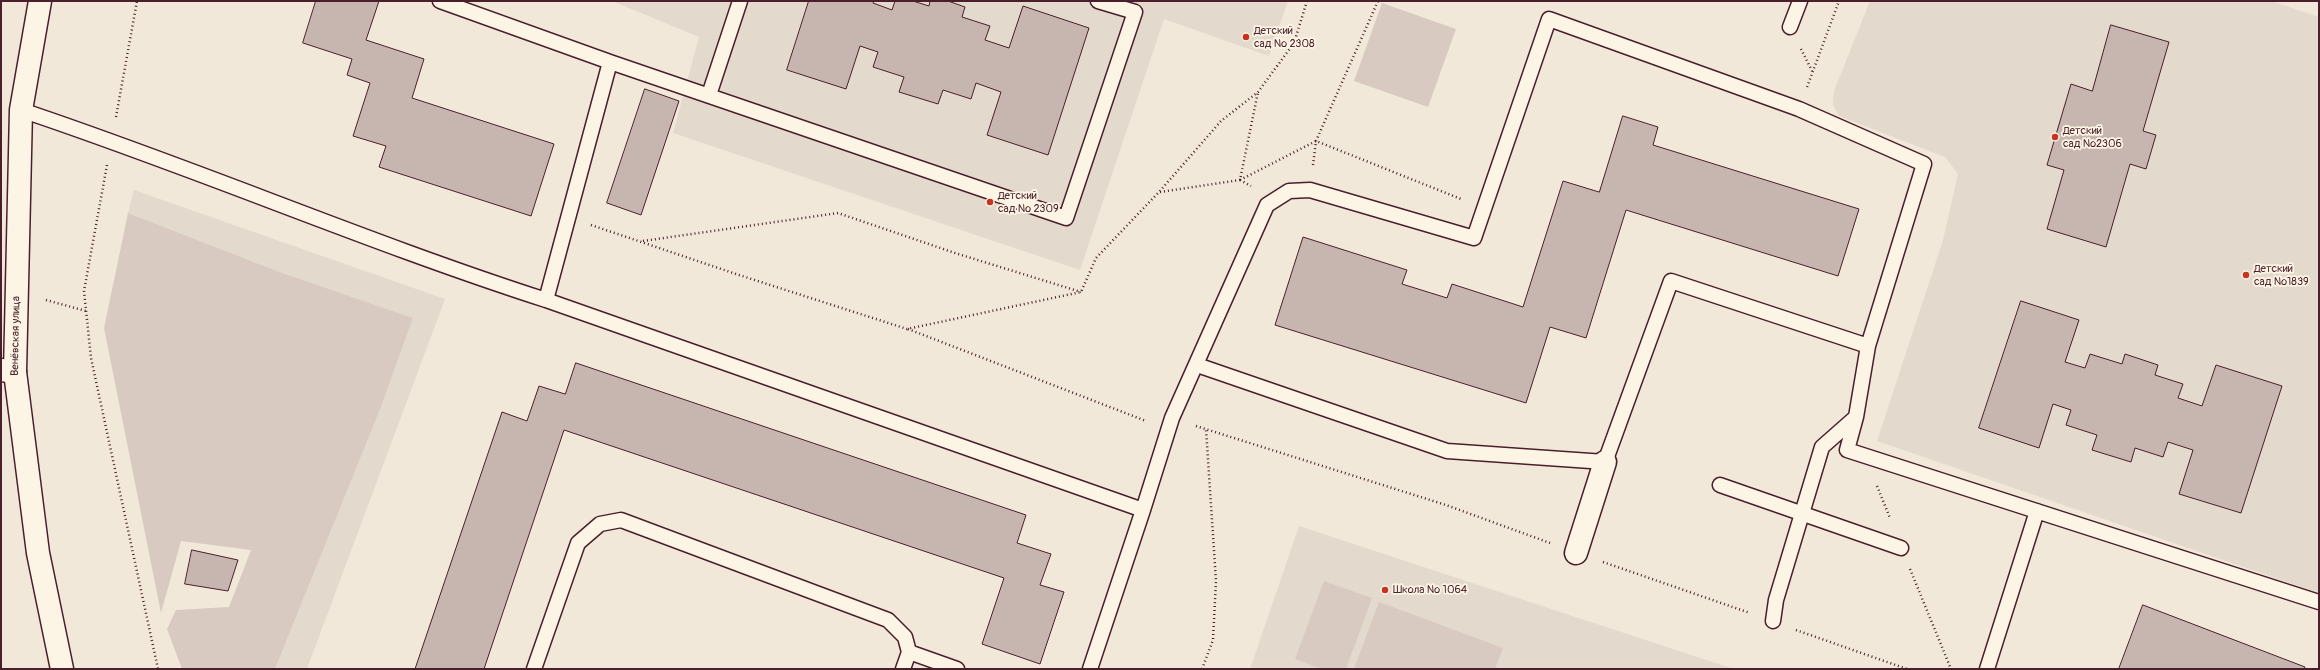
<!DOCTYPE html>
<meta charset="utf-8">
<style>
body{margin:0}
#map{position:relative;width:2320px;height:670px;overflow:hidden;background:#f1e8da;font-family:Pangolin,sans-serif}
canvas{display:block}
.frame{position:absolute;inset:0;border:2px solid #4a1f2b;pointer-events:none}
</style>
<div id="map">
<canvas width="2320" height="670"></canvas>
<div class="frame"></div>
</div>
<script>
const context = document.querySelector('canvas').getContext('2d');
context.lineJoin = 'round';
function fill(path, color) {
  context.fillStyle = color;
  context.fill(path, 'evenodd');
}
function trace(path, color, width, dash) {
  context.strokeStyle = color;
  context.lineWidth = width;
  context.lineCap = dash ? 'butt' : 'round';
  context.setLineDash(dash || []);
  context.stroke(path);
}
function drawText(font, color, halo, rows, align = 'center') {
  context.font = font + ' Pangolin,sans-serif';
  context.lineWidth = 3.5;
  context.setLineDash([]);
  context.textBaseline = 'middle';
  context.strokeStyle = halo;
  context.fillStyle = color;
  for (const [text, x, y, turn = 0] of rows) {
    context.save();
    context.translate(x, y);
    context.rotate((+turn || 0) * Math.PI / 180);
    context.textAlign = isNaN(turn) ? turn : align;
    if (halo) context.strokeText(text, 0, 0);
    context.fillText(text, 0, 0);
    context.restore();
  }
}
fill(new Path2D(`
 M612,1H1288L1269,56L1164,19L1080,270L673,133L699,37Z
 M1870,1H2271L2319,17V593L1877,441L1943,240L1958,174L1945,157L1839,116L1833,105L1834,91Z
 M134,190L445,299L307,669H275L381,407L413,318L277,271L128,213Z
 M1299,526L1685,653L1735,669H1250Z`), '#e4d9cd');
fill(new Path2D(`
 M1382,3L1456,29L1428,107L1354,81Z
 M128,213L277,271L413,318L381,407L275,669H182L167,629L176,610L229,607L251,550L181,541L161,613L104,328Z
 M1324,581L1372,598L1346,669H1322L1295,659Z
 M1379,602L1503,648L1495,669H1354Z`), '#d8cac0');
const building = new Path2D(`
 M316,1H379L366,40L424,59L412,98L554,144L531,216L379,167L386,146L353,136L370,83L347,75L352,59L303,43Z
 M809,1H874L873,3L892,10L895,1H913L929,6L930,1H948L965,7L962,17L990,26L985,40L1009,48L1023,6L1089,28L1048,155L987,135L1001,92L976,83L971,99L943,90L938,104L899,92L904,77L873,67L878,52L860,46L846,89L787,70Z
 M2111,25L2169,42L2143,131L2156,135L2146,169L2130,164L2106,247L2047,229L2064,170L2047,165L2071,84L2092,91Z
 M645,89L679,101L641,215L607,203Z
 M1623,116L1658,127L1653,145L1859,209L1838,276L1626,210L1586,338L1550,327L1526,403L1275,325L1303,237L1407,270L1402,284L1447,298L1452,284L1523,307L1563,181L1599,192Z
 M2021,301L2079,320L2065,362L2085,368L2090,354L2122,364L2125,354L2158,365L2155,375L2183,384L2178,398L2202,406L2216,365L2282,386L2241,513L2179,494L2193,450L2168,442L2163,457L2135,448L2131,462L2092,450L2097,435L2066,425L2071,410L2053,404L2039,448L1979,428Z
 M576,363L1026,515L1017,543L1051,554L1040,585L1064,592L1040,664L982,644L1004,578L564,430L484,669H415L502,412L527,421L539,386L565,394Z
 M192,550L238,560L228,591L185,584Z
 M2143,605L2305,667L2304,669H2119Z`);
fill(building, '#c7b6af');
trace(building, '#4a1f2b', 1);
const service = new Path2D(`
 M440,1L610,62L546,300
 M1790,27L1800,1
 M610,62L1066,218L1135,12L1098,1
 M709,95L740,1
 M21,110C198,169 369,243 546,300L1143,510L1172,418L1267,205L1289,191L1310,190L1474,238L1549,19L1799,109L1924,164L1868,346L1856,417L1847,450L2319,602
 M1197,365L1447,451L1605,462L1671,281L1868,346
 M1720,485L1901,548
 M1773,621L1776,600L1822,447L1856,417
 M534,669L578,543L600,524L621,520L888,620L905,637L909,652
 M903,669L909,652L957,669
 M1090,669L1143,510
 M1987,669L2037,511`);
const minor = new Path2D(`
 M1576,553L1605,462`);
const tertiary = new Path2D(`
 M15,372L38,553L62,669`);
const secondary = new Path2D(`
 M1,370L15,372L21,110L40,1`);
trace(service, '#4a1f2b', 17);
trace(minor, '#4a1f2b', 25);
trace(tertiary, '#4a1f2b', 25);
trace(secondary, '#4a1f2b', 25);
trace(new Path2D(`
 M1801,49L1812,71
 M1807,87L1839,1
 M116,117L137,1
 M107,165L84,291L91,358L158,669
 M1313,165L1316,141L1378,1
 M1240,180L1316,141L1461,199
 M1240,180L1251,186
 M1160,192L1240,180L1258,92
 M591,225L736,274L907,329L1081,292L1096,258L1159,192L1221,121L1258,92L1294,43L1307,1
 M643,241L838,213L955,253L1081,292
 M46,300L86,311
 M908,329L1146,421
 M1196,426L1446,505L1550,543
 M1877,486L1890,518
 M1603,562L1750,613
 M1910,569L1951,669
 M1796,630L1907,669
 M1202,669L1213,640L1216,581L1206,429`), '#4a1f2b', 2.5, [1, 3]);
trace(service, '#fcf5e5', 14);
trace(minor, '#fcf5e5', 22);
trace(tertiary, '#fcf5e5', 22);
trace(secondary, '#fcf5e5', 22);
for (const [x, y, r, color] of [
 [1246,37,4,"#c8321e"],
 [2055,137,4,"#c8321e"],
 [990,202,4,"#c8321e"],
 [2246,275,4,"#c8321e"],
 [1385,590,4,"#c8321e"]
]) {
  const dot = new Path2D();
  dot.arc(x, y, r, 0, 2 * Math.PI);
  context.fillStyle = color;
  context.fill(dot);
  trace(dot, '#fcf5e5', 1.5);
}
drawText('11px', '#4a1f2b', '#fcf5e5', [
 ["Детский",1254,31],
 ["сад № 2308",1254,44],
 ["Детский",2063,131],
 ["сад №2306",2063,144],
 ["Детский",998,196],
 ["сад № 2309",998,209],
 ["Детский",2254,269],
 ["сад №1839",2254,282],
 ["Школа № 1064",1393,590]
], 'left');
drawText('11px', '#4a1f2b', '#fcf5e5', [
 ["Венёвская улица",16,336,-89]
]);
</script>
